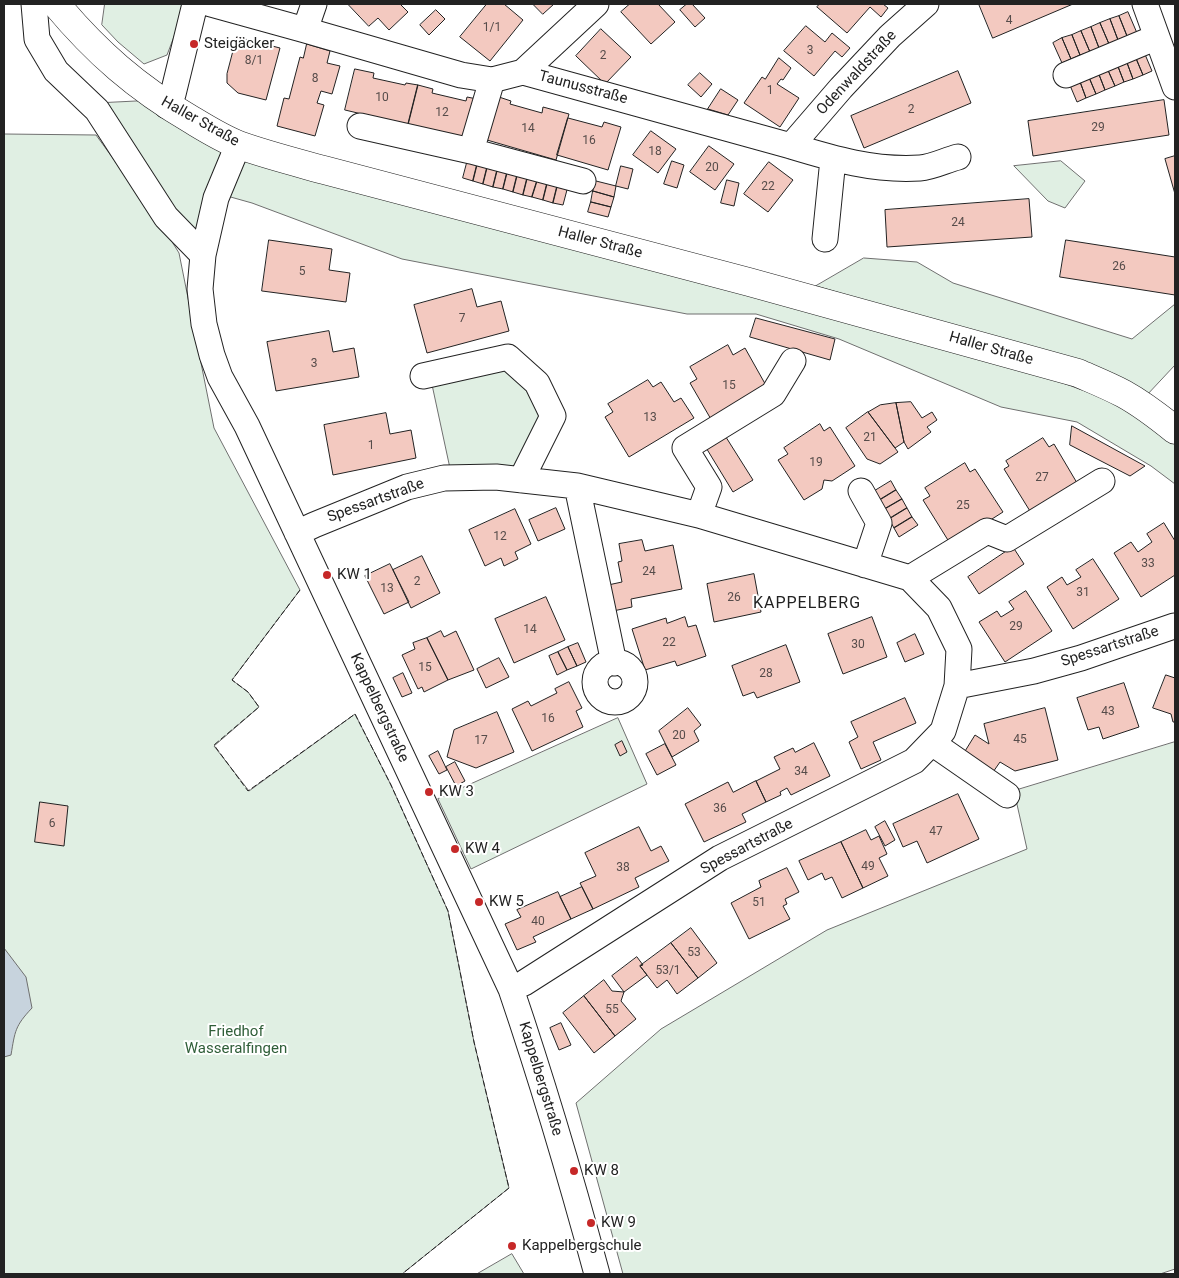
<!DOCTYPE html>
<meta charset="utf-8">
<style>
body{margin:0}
#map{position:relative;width:1179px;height:1278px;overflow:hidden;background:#fff;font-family:Roboto,sans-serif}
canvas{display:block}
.frame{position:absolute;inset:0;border:5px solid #222;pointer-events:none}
</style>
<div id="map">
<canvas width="1179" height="1278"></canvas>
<div class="frame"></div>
</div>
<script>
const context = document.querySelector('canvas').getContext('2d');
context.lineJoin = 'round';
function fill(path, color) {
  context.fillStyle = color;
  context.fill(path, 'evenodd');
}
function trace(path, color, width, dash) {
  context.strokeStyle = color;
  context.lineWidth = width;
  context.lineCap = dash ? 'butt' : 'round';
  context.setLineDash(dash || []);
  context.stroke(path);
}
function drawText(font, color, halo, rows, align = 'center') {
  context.font = font + ' Roboto,sans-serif';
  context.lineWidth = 4;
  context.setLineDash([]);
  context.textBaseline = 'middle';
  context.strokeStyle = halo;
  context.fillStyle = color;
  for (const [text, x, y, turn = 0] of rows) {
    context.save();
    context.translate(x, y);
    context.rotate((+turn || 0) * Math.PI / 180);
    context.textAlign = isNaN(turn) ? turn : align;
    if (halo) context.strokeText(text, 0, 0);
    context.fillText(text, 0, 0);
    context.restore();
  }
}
const green = new Path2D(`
 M105,4H181L186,5L167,55L144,64L118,42L102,25Z
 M140,101L227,148L197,237L172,214L103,103Z
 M4,134L96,135L161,224L179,253L214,428L300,590L232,680L248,692L259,707L214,746L249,791L355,714L391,785L448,911L474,1042L509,1188L402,1274H4Z
 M243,152L1044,376L1142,412L1175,439V484L1151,466L1077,422L1001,407L839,339L756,314H687L402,259L252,203L227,196Z
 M1061,161L1085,181L1065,208L1048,201L1014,166Z
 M864,258L917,262L953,283L1132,339L1175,304V365L1146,396L1096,369L816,286Z
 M507,364L546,414L519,473H451L431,380Z
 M618,718L647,784L471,869L438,799Z
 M1175,742V1269L1160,1274H623L576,1103L661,1029L827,930L1027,849L1014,791Z
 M512,1254L524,1274H477Z`);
fill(green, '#e0efe3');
trace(green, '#6f6f6f', 1);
const water = new Path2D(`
 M4,948L26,977L32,1008C15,1026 15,1031 11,1055L4,1057Z`);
fill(water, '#c7d3dd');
trace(water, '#6f6f6f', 1);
const building = new Path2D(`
 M348,4H400L408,12L389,30L378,18L369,26Z
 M487,4H504L523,20L490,61L460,37Z
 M533,4H554L543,14Z
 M630,4H658L675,22L651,44L621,12Z
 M687,4H692L705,18L695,27L680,10Z
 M820,4H883L888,8L881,17L870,7L847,33L817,7Z
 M979,4H1073L993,38Z
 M436,10L445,19L429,35L420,25Z
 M1128,12L1137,33L1127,36L1119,16Z
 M1119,16L1127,36L1118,40L1110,19Z
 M1110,19L1118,40L1109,44L1100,23Z
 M1100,23L1109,44L1099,48L1091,27Z
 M806,26L825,42L832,33L850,48L842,57L835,51L814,76L784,51Z
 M1091,27L1099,48L1090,52L1081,31Z
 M601,29L631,57L605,84L576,56Z
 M1081,31L1090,52L1080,55L1072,35Z
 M1072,35L1080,55L1071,59L1062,38Z
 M237,37L280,48L266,100L238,93L227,83V74Z
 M1062,38L1071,59L1062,63L1053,43Z
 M307,44L330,51L327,63L340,66L332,94L321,91L317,103L324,105L315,136L277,126L284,98L289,99L300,57L303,58Z
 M1144,52L1152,71L1143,75L1135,56Z
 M1135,56L1143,75L1133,79L1126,60Z
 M779,58L791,68L783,80L781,79L777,84L799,98L780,127L744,103L762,77L765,79Z
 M1126,60L1133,79L1124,82L1117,64Z
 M1117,64L1124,82L1115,86L1107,68Z
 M1107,68L1115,86L1105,90L1098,72Z
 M355,69L374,73L373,78L405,85L406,83L418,85L408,125L345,110Z
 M958,71L971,103L864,148L851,116Z
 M1098,72L1105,90L1096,94L1088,75Z
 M700,73L712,84L701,97L688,85Z
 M1088,75L1096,94L1086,98L1079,79Z
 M1079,79L1086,98L1077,102L1069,83Z
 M418,85L433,89L432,93L466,101L467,97L477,99L467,139L408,125Z
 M721,89L738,100L728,115L708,109Z
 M499,97L511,101L510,104L542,113L543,107L569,114L556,160L487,140Z
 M1164,100L1169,135L1033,156L1028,121Z
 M568,118L602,127L604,122L621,127L608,170L557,155Z
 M651,131L676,149L658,173L633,155Z
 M709,146L734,164L715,190L690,172Z
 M1175,156V194L1165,159Z
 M468,159L478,161L473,181L463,178Z
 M478,161L488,164L483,184L473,181Z
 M672,161L684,165L677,188L664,184Z
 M769,162L793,180L768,212L744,194Z
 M488,164L498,167L493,187L483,184Z
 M621,166L633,169L628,189L616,186Z
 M498,167L508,169L503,189L493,187Z
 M508,169L518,172L513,192L503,189Z
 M518,172L528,175L523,195L513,192Z
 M528,175L538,178L532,197L523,195Z
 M538,178L548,180L543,200L532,197Z
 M548,180L558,183L553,203L543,200Z
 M727,180L739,183L734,206L721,203Z
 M596,181L616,186L614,197L593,191Z
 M558,183L568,186L563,205L553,203Z
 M593,191L614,197L611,207L591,202Z
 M1029,199L1032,237L887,247L885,210Z
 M591,202L611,207L608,217L588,212Z
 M269,240L332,249L329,270L350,273L346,302L262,291Z
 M1066,240L1175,257V295L1060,277Z
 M472,289L477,307L501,301L509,331L427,353L414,305Z
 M756,318L835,339L830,360L750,337Z
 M329,331L333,352L354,348L359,377L276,391L267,342Z
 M728,345L733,355L745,348L768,389L712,421L690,383L697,379L690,367Z
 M648,380L653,387L661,382L674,402L681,398L694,418L629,457L605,417L613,412L608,404Z
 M911,402L922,418L932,412L937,420L927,427L931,432L908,449L904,442L896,403Z
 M896,403L904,442L895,448L868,412L880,405Z
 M868,412L898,452L880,464L867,459L846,428Z
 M386,413L390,434L411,430L416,458L333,475L324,425Z
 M820,424L824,431L830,427L855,466L832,481L824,480L822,489L804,500L778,460L788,454L784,448Z
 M1072,426L1145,466L1130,476L1070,445Z
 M724,434L753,480L733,492L705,446Z
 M1043,438L1049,447L1054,444L1080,488L1033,516L1004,469L1009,466L1006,461Z
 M965,463L970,472L975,469L1003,512L951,545L923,500L930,496L925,488Z
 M891,481L896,490L878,501L873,492Z
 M896,490L902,499L883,510L878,501Z
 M902,499L907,508L889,519L883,510Z
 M556,508L565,529L538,541L529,520Z
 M907,508L912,517L894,528L889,519Z
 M515,509L531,544L515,552L518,559L504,566L501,558L485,566L469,530Z
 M912,517L918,525L899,537L894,528Z
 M1164,523L1175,541V575L1141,597L1114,553L1131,542L1138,552L1152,542L1147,534Z
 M642,540L645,551L673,545L682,589L631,599L632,607L613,611L608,585L622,582L618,562L622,561L619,544Z
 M1013,547L1024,564L979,594L968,577Z
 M422,556L440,593L411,608L393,570Z
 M1093,559L1119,599L1073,629L1047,587L1062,577L1067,585L1081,577L1076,570Z
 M390,564L409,602L384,614L365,576Z
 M754,574L761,612L714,622L707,584Z
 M1026,591L1052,631L1005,662L979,622L997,611L1001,617L1014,609L1009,602Z
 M546,597L565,640L514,663L495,619Z
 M685,617L688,627L696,625L706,656L677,666L675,661L645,670L632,629L666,618L667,623Z
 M872,617L887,657L843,674L828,634Z
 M441,631L444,637L456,631L474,670L448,680L427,638Z
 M915,634L924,654L905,662L897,643Z
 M427,638L448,680L424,692L422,687L418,689L402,655L415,649L413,643Z
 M578,643L586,662L577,666L568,647Z
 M786,645L800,682L757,698L754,692L743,696L732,666Z
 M568,647L577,666L567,670L558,652Z
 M558,652L567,670L557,675L549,656Z
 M499,658L509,677L486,688L477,669Z
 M403,673L412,693L402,697L393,678Z
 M1166,675L1175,678V722H1173L1171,714L1153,708Z
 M569,682L582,708L576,711L583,727L532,751L512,709L528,701L531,706L557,693L555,689Z
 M1124,683L1139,727L1103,739L1099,727L1088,730L1077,698Z
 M905,698L916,723L873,742L881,760L861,769L849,742L858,737L851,722Z
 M688,708L701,725L694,731L699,741L672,757L659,731Z
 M1045,708L1058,760L1015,771L1000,762L991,775L962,756L975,735L989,744L984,724Z
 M497,712L514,752L476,768L447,757L454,730Z
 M622,741L627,752L620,756L615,745Z
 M814,743L830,776L791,795L787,788L780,792L781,795L766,802L756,781L780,769L774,757L793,748L795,752Z
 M665,744L676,765L657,775L646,754Z
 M438,751L447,770L439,774L429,756Z
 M455,762L465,781L456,786L446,767Z
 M756,781L766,802L742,814L746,822L704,842L685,804L728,782L733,792Z
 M958,794L979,839L927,863L917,841L903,847L893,824Z
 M40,802L68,806L64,846L35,842Z
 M885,821L895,840L885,846L875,827Z
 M639,827L651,851L661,846L669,861L635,878L639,887L593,909L580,883L596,876L585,853Z
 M866,830L871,840L879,836L887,854L879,858L888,876L863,888L841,842Z
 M841,842L863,888L842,898L832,877L825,880L822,873L808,880L799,861Z
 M787,868L799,892L785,899L787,904L783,906L790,919L749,939L731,903L761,887L759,881Z
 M582,887L593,909L571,919L560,897Z
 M558,892L571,919L533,937L536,942L517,950L505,924L521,917L517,910Z
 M691,928L717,963L698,978L671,943Z
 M671,943L698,978L677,994L667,980L657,988L640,966Z
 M637,957L643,965L640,966L647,975L624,992L612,976Z
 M604,980L612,991L624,992L621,1001L636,1019L615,1036L584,996Z
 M584,996L615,1036L594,1053L563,1013Z
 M561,1023L571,1045L559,1050L550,1028Z`);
fill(building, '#f3c9c0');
trace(building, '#222', 1);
const minor = new Path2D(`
 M34,4L37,39L56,71L97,110L166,217L203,255
 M211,4L305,30L461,75L492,80L523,72L791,146C834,159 874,171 920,168C933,167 946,160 958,157
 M1145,4L1175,87
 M305,30L314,4
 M523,72L596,4
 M1066,75L1157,37
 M492,80L471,151L583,181
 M167,106L173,94L195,4
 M360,126L471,151
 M238,145L216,198L203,255L200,289L204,324L212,355L220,377L247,426L511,989C543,1083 571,1178 597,1274
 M791,146L841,88L890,36L926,4
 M825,239L833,159
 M423,376L508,357L537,383L553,416L521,480
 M577,486L614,663
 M861,491L879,523L865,565
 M699,515L709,487L685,448L773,394L793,361
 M297,533L314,525L407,487L444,478L496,477L577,486L699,515L910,578L939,608L959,649L957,686L943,731L914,761L720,858L524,983L511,989
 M910,578L987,531L1007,539L1102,481
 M595 682a20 20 0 1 1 40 0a20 20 0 1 1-40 0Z
 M957,686L1034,671L1081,658L1174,626
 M932,743L1007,795`);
const major = new Path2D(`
 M56,4C96,52 137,88 192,120C207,129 223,139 239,145C267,155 295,162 324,170L749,282L1078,373C1094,380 1109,386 1124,394C1142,404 1159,417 1175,430`);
trace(minor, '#222', 27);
trace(major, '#222', 29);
trace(minor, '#fff', 25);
trace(major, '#fff', 28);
trace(new Path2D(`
 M300,590L232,680L248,692L259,707L214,745L248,791L355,714L391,785L448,911L474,1042L509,1188L402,1274`), '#222', 1, [6, 2.5]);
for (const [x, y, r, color] of [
 [194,44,5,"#c62828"],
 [327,575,5,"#c62828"],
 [429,792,5,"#c62828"],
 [455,849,5,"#c62828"],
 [479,902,5,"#c62828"],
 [574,1171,5,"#c62828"],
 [591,1223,5,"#c62828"],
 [512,1246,5,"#c62828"]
]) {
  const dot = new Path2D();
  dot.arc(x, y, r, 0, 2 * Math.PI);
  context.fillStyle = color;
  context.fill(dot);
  trace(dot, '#fff', 2);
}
drawText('12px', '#564c4a', null, [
 ["4",1009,21],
 ["1/1",492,28],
 ["3",810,51],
 ["2",603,56],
 ["8/1",254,61],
 ["8",315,79],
 ["1",770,91],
 ["10",382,98],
 ["2",911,110],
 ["12",442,113],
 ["29",1098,128],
 ["14",528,129],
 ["16",589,141],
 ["18",655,152],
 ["20",712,168],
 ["22",768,187],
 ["24",958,223],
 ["26",1119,267],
 ["5",302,272],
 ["7",462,319],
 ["3",314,364],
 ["15",729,386],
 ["13",650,418],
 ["21",870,438],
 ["1",371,446],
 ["19",816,463],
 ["27",1042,478],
 ["25",963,506],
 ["12",500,537],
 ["33",1148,564],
 ["24",649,572],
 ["2",417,582],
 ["13",387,589],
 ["31",1083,593],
 ["26",734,598],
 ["29",1016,627],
 ["14",530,630],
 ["22",669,643],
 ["30",858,645],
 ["15",425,668],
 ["28",766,674],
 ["43",1108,712],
 ["16",548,719],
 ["20",679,736],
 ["45",1020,740],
 ["17",481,741],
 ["34",801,772],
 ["36",720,809],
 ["6",52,824],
 ["47",936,832],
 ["49",868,867],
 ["38",623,868],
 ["51",759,903],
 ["40",538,922],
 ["53",694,953],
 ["53/1",668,971],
 ["55",612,1010]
]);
drawText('15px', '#222', '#fff', [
 ["Steigäcker",204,44],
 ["KW 1",337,575],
 ["KW 3",439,792],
 ["KW 4",465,849],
 ["KW 5",489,902],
 ["KW 8",584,1171],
 ["KW 9",601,1223],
 ["Kappelbergschule",522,1246]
], 'left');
drawText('15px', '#222', '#fff', [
 ["Odenwaldstraße",857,73,-47],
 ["Taunusstraße",583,88,15],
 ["Haller Straße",200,122,29],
 ["Haller Straße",600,243,15],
 ["Haller Straße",991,349,16],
 ["Spessartstraße",376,501,-20],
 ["Spessartstraße",1110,647,-18],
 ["Kappelbergstraße",379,708,65],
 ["Spessartstraße",747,847,-28],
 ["Kappelbergstraße",540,1079,73]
]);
drawText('15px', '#2f5e38', '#fff', [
 ["Friedhof",236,1032],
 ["Wasseralfingen",236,1049]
]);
context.letterSpacing = '1px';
drawText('16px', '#222', '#fff', [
 ["KAPPELBERG",807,604]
]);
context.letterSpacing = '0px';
</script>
